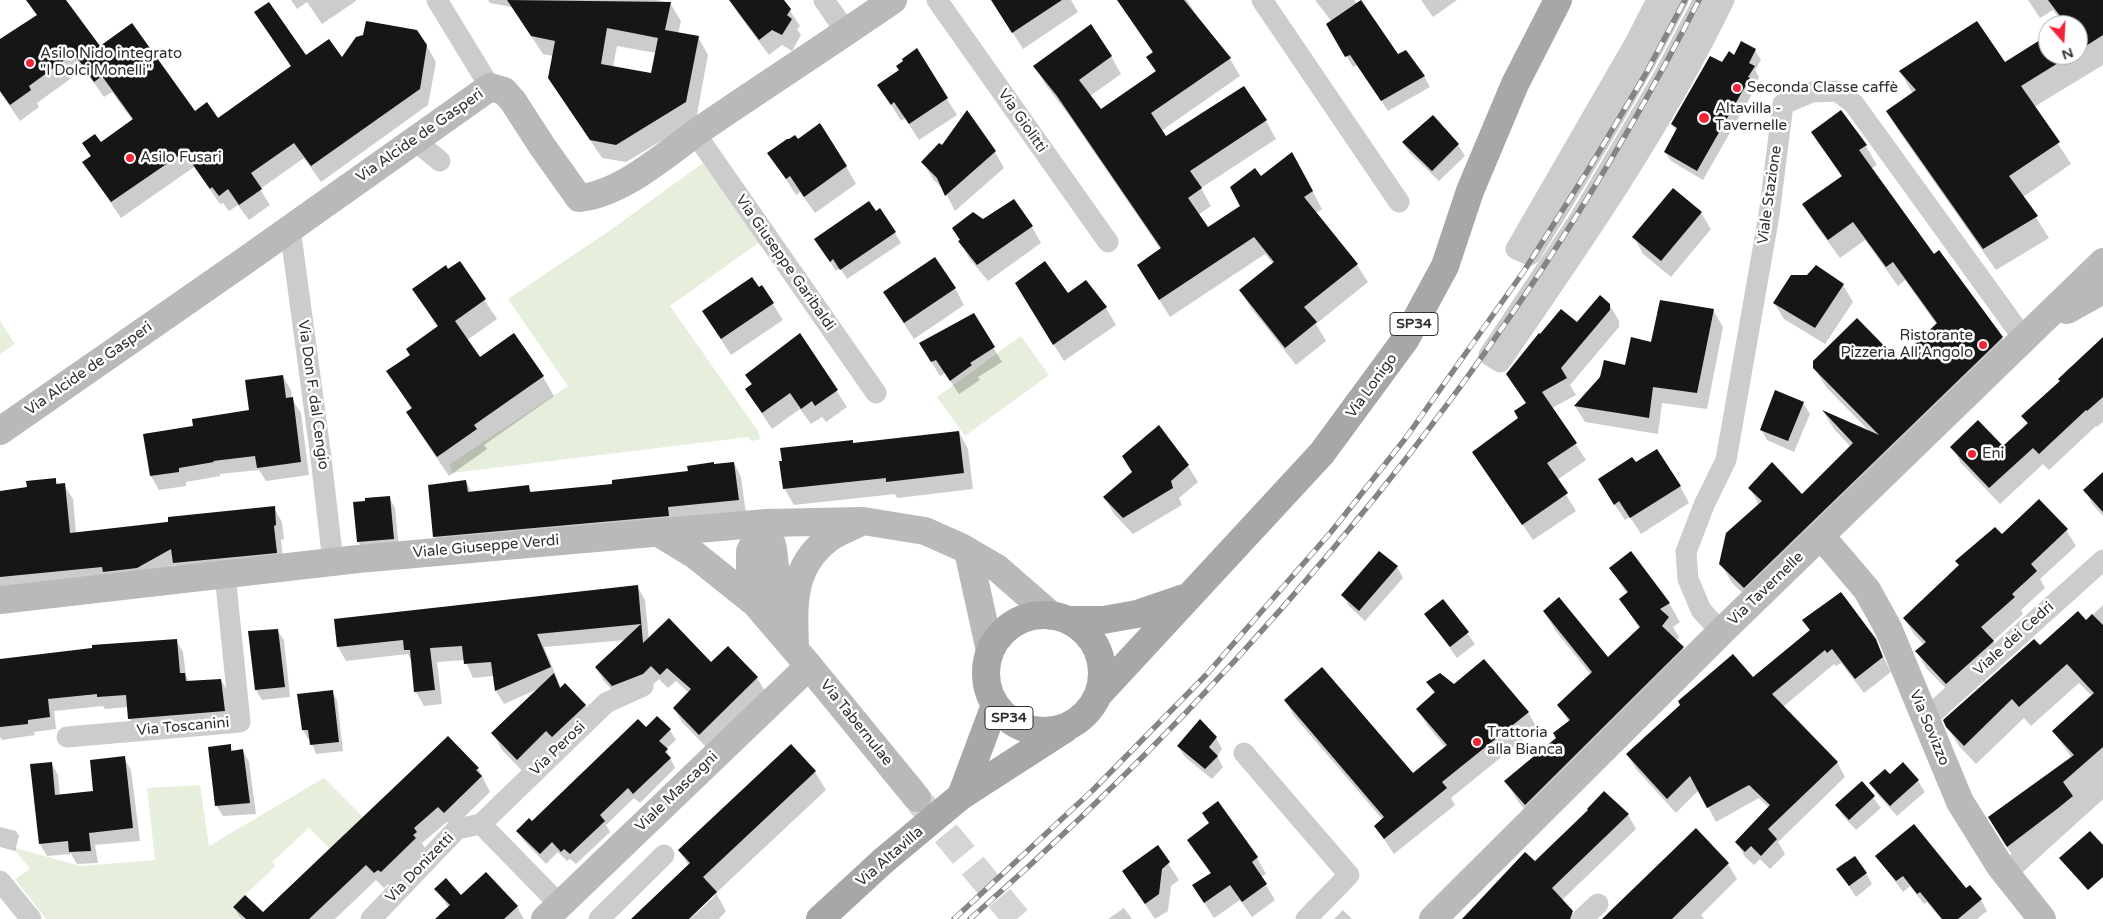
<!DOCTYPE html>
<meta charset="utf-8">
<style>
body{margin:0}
#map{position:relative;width:2103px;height:919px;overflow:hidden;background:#fff;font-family:"Varela Round",sans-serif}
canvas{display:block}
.north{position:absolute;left:2038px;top:15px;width:50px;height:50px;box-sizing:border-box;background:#fff;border:1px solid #acacac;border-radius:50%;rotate:161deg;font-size:14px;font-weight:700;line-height:20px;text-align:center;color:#2f2f2f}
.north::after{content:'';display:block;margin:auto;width:18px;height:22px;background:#f42437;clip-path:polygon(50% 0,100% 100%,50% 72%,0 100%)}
</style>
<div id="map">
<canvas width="2103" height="919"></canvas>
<div class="north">N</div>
</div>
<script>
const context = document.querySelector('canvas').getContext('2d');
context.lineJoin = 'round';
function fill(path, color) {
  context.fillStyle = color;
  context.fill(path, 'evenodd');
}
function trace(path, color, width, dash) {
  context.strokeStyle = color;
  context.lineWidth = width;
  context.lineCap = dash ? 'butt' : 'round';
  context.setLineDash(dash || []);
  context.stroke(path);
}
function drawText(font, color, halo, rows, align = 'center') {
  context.font = font + ' "Varela Round",sans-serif';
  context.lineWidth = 5;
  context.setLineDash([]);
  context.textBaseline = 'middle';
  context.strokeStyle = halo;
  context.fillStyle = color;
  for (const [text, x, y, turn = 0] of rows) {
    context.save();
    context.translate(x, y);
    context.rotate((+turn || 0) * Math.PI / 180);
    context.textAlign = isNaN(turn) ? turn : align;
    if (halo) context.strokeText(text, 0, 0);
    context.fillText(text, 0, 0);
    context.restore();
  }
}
fill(new Path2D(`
 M703,163L761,241L670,306L758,431L760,439L752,441L748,437L452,473L450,464L568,386L508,299L609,231Z
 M0,321L15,344L0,354Z
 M1021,336L1049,375L965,436L937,397Z
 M324,778L364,818L334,853L309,828L272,862L276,866L233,906L241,914L239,919H46L15,879L30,869L12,847L80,866L155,860L147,788L200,785L209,846Z`), '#e6eedc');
fill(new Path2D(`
 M39,0H64L100,48L195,112L218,120L291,67L256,13L305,57L342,59L426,45L436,62L428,105L321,182L304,158L260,189L270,205L249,220L238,205L229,211L223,203L220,204L194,167L121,218L84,163L91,157L83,144H101L133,121L112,92L104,97L84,69L37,103L39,107L20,121L0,92V41L38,16L31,6Z
 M291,0H356V1L322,24L307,2L297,9Z
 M488,0H656L670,3L681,21L678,34L698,37L708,55L696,120L626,162L602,158L549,78L553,56L543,54L512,7L490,3ZM617,46L656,53L652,75L613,67Z
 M730,0H783L800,26L797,29L801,35L792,51L782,45L769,55L740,16Z
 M992,0H1071L1078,12L1023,49Z
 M1118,0H1187L1195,13L1230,59L1240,76L1161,131L1165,137L1266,121L1276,139L1201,188L1211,206L1198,215L1208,229L1242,206L1260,177L1302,171L1322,209L1316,213L1357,265L1368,282L1316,324L1326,341L1296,365L1251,308L1240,290L1273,264L1265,254L1170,317L1149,283L1161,250L1068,114L1045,84L1035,66L1111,56L1121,74L1090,96L1101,111L1156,72L1147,57L1153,53Z
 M1315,0H1354L1398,56L1424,76L1430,87L1388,111L1357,65L1353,67L1327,25L1332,22Z
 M1421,0H1457L1433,17Z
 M2028,0H2103V65L2034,107L2071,164L2023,197L2049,238L1996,270L1900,133L1887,112L1913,94L1900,71L2005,64L2048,37V55H2078V25H2064L2053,10L2040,18Z
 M916,50L957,115L919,140L905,118L901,121L879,85L900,71Z
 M1755,50L1761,60L1755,70L1759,77L1754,87L1755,89L1703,180L1671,161L1665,152L1677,132L1672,124L1723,64Z
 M1433,117L1458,145L1465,156L1439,181L1410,153L1403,143Z
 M820,125L834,145L856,184L815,213L800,192L796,195L769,153L798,141Z
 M1813,132L1866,146L1877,165L1871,169L1933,256L2002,338L2013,357L1756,606L1732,583L1721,564L1759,505L1750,488L1802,496L1851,447L1834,429L1824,413L1870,432L1826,387L1814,367L1898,362L1937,325L1905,280L1898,286L1865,240L1840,258L1815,224L1804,205L1842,177Z
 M942,147L995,152L1004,168L955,211L944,190L933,179L923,162Z
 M876,213L895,233L901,243L847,279L840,268L836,271L822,250Z
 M1701,213L1711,229L1671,277L1643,254L1634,237Z
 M983,220L1032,227L1041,243L988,281L969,258L960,242Z
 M459,262L497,319L467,340L480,359L543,377L554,396L484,445L487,449L449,476L419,432L408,412L412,410L388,372L411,356L438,328L414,289Z
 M1086,282L1106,308L1116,325L1064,361L1026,300L1068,295Z
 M1843,285L1853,302L1825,344L1784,319L1774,303Z
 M762,287L783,320L731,355L703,312Z
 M955,288L964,305L914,339L884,293Z
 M1609,304L1619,321V327L1570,385L1576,395L1552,408L1586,460L1557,480L1576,511L1533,540L1473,452L1519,418L1527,404L1508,374L1577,324Z
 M1713,310L1723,327L1707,409L1662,403L1658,434L1585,422L1575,406L1652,343Z
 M973,315L1002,362L978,377L980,380L959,394L945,373L940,376L929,358Z
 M800,335L847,407L826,422L822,417L811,424L800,409L772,429L746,389L752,385L746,375Z
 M2103,339V422L2097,427L2096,426L2049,470L2043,464L2000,504L1961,463L1952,447L2003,448L2028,425L2023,416Z
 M283,376L291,390L292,399L301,413L309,475L266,481L259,470L220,474V476L186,482V486L159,490L151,476L195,427L250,411Z
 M1776,391L1803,403L1810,414L1794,452L1767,440L1761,429Z
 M959,432L968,449L973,489L897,498L895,494L794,505L784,488L854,444Z
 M734,463L741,477L746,513L442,550L434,536L466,481L472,493L528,486L532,493L613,485Z
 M1636,464L1680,486L1689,503L1641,534L1630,517L1625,520L1609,496Z
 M1188,466L1198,482L1179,498L1182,505L1133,534L1114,514L1105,498L1133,473Z
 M2103,474V516L2093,505L2085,490Z
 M55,479L59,485H64L73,499L76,533L274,508L282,522L284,539L281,540L284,567L182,577L175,565L145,582L0,598V529Z
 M389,497L395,508L399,549L364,552L358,541Z
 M2066,530L2076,546L2040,579L2045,588L2021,610L2023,614L1993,641L2002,658L1956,699L1926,668L1917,652L1924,645L1914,634L1904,618L1960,566L1957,561Z
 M1397,567L1403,578L1365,621L1349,606L1343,595Z
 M1611,568L1669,603L1680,622L1673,627L1679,637L1676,641L1683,648L1693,667L1536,823L1517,800L1506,781L1558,738L1569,722L1559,705L1591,675L1555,630L1544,611L1608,659L1640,629L1620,599L1627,594Z
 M637,586L645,600L649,640L711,664L757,678L765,691L707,748L682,722L674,708L689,693L676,681L668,688L659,679L650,687L621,700L604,681L596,668L626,640L544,647L561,688L585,705L595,722L527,776L502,750L493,733L538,689L504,704L496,691L494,676L473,678L465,660L437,662L442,704L424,706L416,692L412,662L408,654L346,661L338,647L335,620Z
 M1443,601L1475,644L1457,658L1426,615Z
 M2103,605V776L2019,866L2000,836L2072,758L2053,731L2092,696L2079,683L2031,726L2024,718L1976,764L1959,746L1947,726L2040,647L2086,621Z
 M1804,620L1874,639L1891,672L1864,693L1841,663L1836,666L1834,664L1783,707L1837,762L1845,777L1778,842L1785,854L1770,869L1760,859L1754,865L1745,857L1737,842L1769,808L1759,798L1716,822L1699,790L1676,813L1636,769L1627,754L1752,679L1810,631Z
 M277,630L284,640L290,697L262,700L256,690Z
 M176,640L183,652L186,675L189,682L221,680L228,692L231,723L137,731L130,719L128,707L105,709L103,706L54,711L56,729L34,732L35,735L2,740L0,737V660Z
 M1428,683L1528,712L1537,728L1451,798L1455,805L1394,854L1375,826L1383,820L1294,716L1285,700L1413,775L1446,748L1427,725L1418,709L1435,694Z
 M332,691L337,700L343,751L316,754L310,739H308L303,730Z
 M646,728L670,730L676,740L666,749L675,768L640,803L634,798L606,825L610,832L576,864L570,859L567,861L558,852L546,864L524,841L518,831L532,823Z
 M1216,738L1222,749L1217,756L1223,767L1212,779L1185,757L1178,746Z
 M230,746L234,752L243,751L249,762L256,814L223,816L216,805Z
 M124,758L131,770L140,841L95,845L98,863L77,864L71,854L47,856L40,844L31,765L51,763L58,775L60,796L95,792Z
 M1903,764L1918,781L1925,792L1897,816L1877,794L1871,784L1890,776Z
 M478,768L490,792L453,828L447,822L422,843L425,848L390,887L388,884L384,888L376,880L335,919H241L234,907L263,914Z
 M815,772L826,790L716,893L726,911L719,919H690L715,896V892L687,919H633L689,866L680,851Z
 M1862,783L1881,808L1856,830L1843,816L1837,805Z
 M1217,803L1257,858L1266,874L1261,877L1275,900L1252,917L1240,900L1214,918L1203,901L1211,874L1189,840L1210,825Z
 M1628,815L1636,829L1562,900L1576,919H1463L1535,863Z
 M0,827L16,831L19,836L15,851L0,847Z
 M1157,847L1179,880L1171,886L1168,911L1155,919L1123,872Z
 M1877,857L1966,889L1981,900L1987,911L1977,919H1941L1927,902L1924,904L1910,886L1903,892Z
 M1728,864L1737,879L1701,915L1704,919H1604Z
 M1838,870L1866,873L1872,884L1856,897Z
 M436,889L461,896L517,907L524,919H438L449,908Z
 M1124,908L1132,919H1108Z
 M1343,910L1352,919H1334Z`), '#0003');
fill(new Path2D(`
 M26,0H66L100,46L132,23L195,111L207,102L218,118L291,66L254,12L269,2L306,55L329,39L342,57L356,37L363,35L366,21L417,30L427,45L420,89L311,166L294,143L251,173L262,189L239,205L228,189L219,196L212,187L210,189L184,152L111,202L82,162L91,156L82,143L95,134L101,142L133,119L102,76L94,82L74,53L29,86L31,90L10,105L0,91V39L37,15Z
 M507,0L671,2L665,30L699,36L686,102L616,145L590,140L548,78L555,41L531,36ZM607,28L658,38L651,73L601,64Z
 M729,0H784L791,9L787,15L792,19L782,35L772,30L759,40Z
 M991,0H1062L1012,33Z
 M1117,0H1184L1231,58L1151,113L1166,136L1244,86L1267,120L1190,171L1202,188L1188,198L1208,227L1240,206L1230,187L1255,168L1261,176L1292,152L1313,191L1304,197L1358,264L1304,307L1317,322L1285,348L1239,290L1274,262L1254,237L1159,300L1137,265L1161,248L1057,96L1033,66L1091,24L1112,56L1079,80L1101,109L1156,71L1146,57L1153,52Z
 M1361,0L1398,54L1406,50L1425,76L1381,101L1350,55L1345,57L1326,24Z
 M2048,0H2103V35L2078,51V25H2064L2066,24Z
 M1977,21L2005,62L2048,35V55H2071L2021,86L2060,142L2009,176L2038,216L1983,249L1886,111L1916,90L1899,71Z
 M1741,41L1756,49L1749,63L1755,66L1748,77L1750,78L1697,171L1664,152L1677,128L1671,124L1710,56L1722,62L1729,51L1734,55Z
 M917,48L948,98L909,124L894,102L891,105L877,85L899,70L896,66L903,61L902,59Z
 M967,110L996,151L945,196L937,178L921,162L939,143L942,145Z
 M1841,110L1867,145L1859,150L1934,254L1939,250L2003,337L1744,588L1719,564L1726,533L1762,501L1748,488L1772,462L1802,494L1853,443L1822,410L1879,435L1813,368V361L1857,318L1898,360L1937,323L1893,262L1886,267L1853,222L1828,240L1802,204L1842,176L1811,132Z
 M1433,115L1459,144L1432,171L1402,142Z
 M820,123L847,166L804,197L790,176L786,179L767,153L787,139H789L795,135L798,139Z
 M1673,188L1702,212L1661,261L1632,237Z
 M1014,199L1033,226L977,265L958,241L960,240L952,228L973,212L983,219Z
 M869,201L876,211L880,208L896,232L840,270L833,259L830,262L814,239Z
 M935,257L956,288L904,323L883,292Z
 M460,261L486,299L455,321L480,357L514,333L544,376L474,425L477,429L437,457L406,412L412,408L386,371L410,355L406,349L438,326L412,289L446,265L448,269Z
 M1045,261L1068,293L1086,280L1107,307L1053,345L1015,283Z
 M1816,265L1844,284L1815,328L1773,303L1791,275H1807Z
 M752,277L759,287L762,285L774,303L721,339L702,311Z
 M1600,295L1610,304V310L1561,368L1567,378L1542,392L1577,443L1547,463L1568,493L1522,525L1472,452L1518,418L1514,411L1526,403L1506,374L1539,333L1540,334L1561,309L1577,322Z
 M1660,300L1714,309L1697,393L1653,387L1649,418L1574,406L1600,377L1604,360L1625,365L1631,337L1651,342Z
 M974,313L995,347L970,363L972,365L950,381L936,360L931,362L919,343Z
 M800,333L838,390L815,406L812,401L801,409L790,393L762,413L745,389L752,384L745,375Z
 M2103,337V397L2087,411L2086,410L2039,454L2033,448L1989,488L1950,447L1978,420L2003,446L2028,423L2021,416L2060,381L2058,379Z
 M283,375L286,398L293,397L301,462L257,468L255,456L213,461L214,462L179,468V472L150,476L143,434L193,426L192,419L249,410L245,380Z
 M1775,390L1804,402L1788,441L1760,430Z
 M1159,425L1189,465L1171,481L1173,488L1123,518L1103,497L1132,472L1122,456Z
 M959,431L964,473L886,482V478L783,489L779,461H782L780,448L853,440V443Z
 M1657,449L1681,486L1630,518L1619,501L1614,505L1598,479L1632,457L1636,462Z
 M714,462V464L734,462L739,500L668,507L669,516L433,537L428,485L466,480L468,492L529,485L530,492L612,484V480L688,471L687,466Z
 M2103,472V512L2083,490Z
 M56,478V484L65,483L70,533L168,522V517L275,506L276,525L274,526L277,553L173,563L171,549L137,568L103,572L102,567L0,577V491L27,487L26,481Z
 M390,496L394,539L357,542L353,502L365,501V498Z
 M2039,499L2068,529L2031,564L2037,571L2012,594L2015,597L1981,627L1994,641L1946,684L1915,651L1926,642L1903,618L1959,565L1955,561L1995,527L2002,534Z
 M1379,551L1398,566L1359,611L1341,595Z
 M1631,551L1670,603L1660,609L1669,617L1662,626L1684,647L1525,805L1504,781L1556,738L1553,733L1570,720L1557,705L1592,672L1543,611L1559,597L1608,657L1640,627L1619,599L1628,592L1609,568Z
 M638,585L643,643L669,618L711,662L728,646L758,677L699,735L673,708L691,689L667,668L660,675L651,666L643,674L612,686L595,667L641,624L537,634L551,667L495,691L491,662L464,664L462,646L430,648L435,690L414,692L410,650H404L403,640L337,647L334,619Z
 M1841,592L1876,639L1883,657L1855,679L1832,649L1827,653L1825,650L1772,694L1838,762L1768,829L1777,839L1761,856L1751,846L1745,852L1735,842L1770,805L1749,785L1707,808L1690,776L1667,799L1626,754L1680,705L1678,701L1733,654L1753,677L1810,630L1802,620Z
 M1443,599L1469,632L1450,647L1424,614Z
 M2078,611L2086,620L2092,614L2103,625V747L2063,782L2073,796L2057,809L2007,847L1988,817L2074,755L2052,731L2094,693L2067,664L2019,707L2012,699L1964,746L1946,727L1943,720L2034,639L2040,645Z
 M278,629L285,687L255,690L248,631Z
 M177,639L180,673H185L186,681L221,679L225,711L128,719L126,695L97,697V694L48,699L50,717L28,720V724L0,727V659L92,648V645Z
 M1484,659L1529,712L1442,782L1447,788L1384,839L1374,826L1384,817L1284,700L1322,667L1413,773L1447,745L1416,709L1435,692L1426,682L1440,673L1454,684Z
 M554,673L560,688L565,683L586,705L552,737L546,731L517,760L491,733Z
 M333,690L339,742L310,745L308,730H302L297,694Z
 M657,716L671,729L659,741L668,749L665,752L671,758L633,794L628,788L600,815L605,821L570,854L564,849L561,852L552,842L540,854L516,831L529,818L532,821L638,719L646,727Z
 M1200,719L1217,737L1209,747L1218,756L1205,769L1177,746Z
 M448,736L479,768L476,770L482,776L444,813L438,807L414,828L417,832L413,835L416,838L381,872L378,870L374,873L366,865L309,919H246L233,907L245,895L263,912Z
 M231,744V751L243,749L250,803L215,806L208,747Z
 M791,744L816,771L703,877L717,892L689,919H631L690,863L678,850Z
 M125,756L133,828L89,833L91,851L69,852L68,841L39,844L30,764L52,762L55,795L93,791L90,760Z
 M1903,762L1919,780L1890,806L1869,783L1885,769L1890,774Z
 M1862,781L1875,796L1849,820L1835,805Z
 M1604,791L1629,814L1552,888L1573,911L1570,919H1462L1525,852L1535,861L1588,810L1587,809Z
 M1218,801L1258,857L1252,862L1267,884L1242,902L1230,885L1204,903L1192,885L1211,873L1187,840L1209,823L1202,813Z
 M1914,824L1966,888L1970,885L1982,899L1958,919H1942L1920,892L1917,894L1903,876L1896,881L1875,856Z
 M1696,828L1729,863L1672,919H1602Z
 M2090,831L2103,845V877L2088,890L2059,858Z
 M1158,845L1170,862L1162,869L1159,894L1145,904L1122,871Z
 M1855,856L1867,873L1849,886L1836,869Z
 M486,872L518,906L504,919H435L450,905L434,889L446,878L461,895Z`), '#161616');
trace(new Path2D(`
 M919,801L1017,919`), '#d5d5d5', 28, [28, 14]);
trace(new Path2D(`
 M437,0L490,87
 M824,0L846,32
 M937,0L1108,242
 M1262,0L1399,202
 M1657,0L1635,43L1516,249L1530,255C1582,171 1633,88 1678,0
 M1704,0L1664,76L1579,220L1489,355L1500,362C1581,245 1662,128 1724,0
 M695,133L876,393
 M414,140L440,161
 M290,228L321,458L333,562
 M1721,632L1701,610L1688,579L1686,552L1704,505L1726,460L1769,215L1783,104L1812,92L1837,91L1854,104L2024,339
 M1926,719L2103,560
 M67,737L240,722L225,574
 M1244,753L1349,875L1306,919
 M481,824L606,703L643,686
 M2006,873L2103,785
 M0,881L31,919
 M371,919L457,829L481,824L560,905
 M599,919L664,855
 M1582,919L1598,904`), '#ccc', 21);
trace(new Path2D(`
 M2067,310L2103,290
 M0,431L246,260L490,87L504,91L513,101L542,146L579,198C624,194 670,150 707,125C769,83 832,42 893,0
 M766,523L750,551V577L755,603L809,666L917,798
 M766,523L773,549L780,610L784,621
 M657,532L695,555L755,603
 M1821,536L1867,590L1888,628L1960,802L2000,866L2042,919
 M968,551L990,651
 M0,600L358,559L766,523L863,521L925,531L961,547L997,568L1052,616
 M795,649C794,605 790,569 828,539C837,532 849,528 859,523
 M545,919L809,666
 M1433,919L1721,632L2103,262`), '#b9b9b9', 28);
trace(new Path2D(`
 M986 673a58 58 0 1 1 116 0a58 58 0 1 1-116 0Z
 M1068,620H1103L1137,614L1184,598
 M1098,695L1322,453L1405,340L1445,266L1470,191L1515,84L1558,0
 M961,796L1065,729
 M961,796L995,705
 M820,919L883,861`), '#a7a7a7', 28);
const rail = new Path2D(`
 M954,919L1093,790L1206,675L1331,532L1405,439L1524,271L1588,170L1645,75L1685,0
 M970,919C1264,661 1521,350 1699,0`);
trace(rail, '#848484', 5.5);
trace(rail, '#fff', 4, [11]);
trace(new Path2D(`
 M883,861L961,796`), '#a7a7a7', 28);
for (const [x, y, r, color] of [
 [30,63,5,"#f42437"],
 [1737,88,5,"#f42437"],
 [1704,118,6,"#f42437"],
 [130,158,5,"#f42437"],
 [1983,345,5,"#f42437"],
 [1972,454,5,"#f42437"],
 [1477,742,5,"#f42437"]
]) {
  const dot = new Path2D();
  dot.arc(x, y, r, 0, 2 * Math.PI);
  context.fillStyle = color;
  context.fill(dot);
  trace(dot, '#fff', 2);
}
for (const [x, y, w] of [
 [1414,324,48],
 [1009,718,48]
]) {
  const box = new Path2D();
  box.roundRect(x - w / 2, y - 11.5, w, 23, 4);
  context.fillStyle = '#fff';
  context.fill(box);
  trace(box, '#2f2f2f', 1);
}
drawText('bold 14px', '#2f2f2f', null, [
 ["SP34",1414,324],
 ["SP34",1009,718]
]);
drawText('15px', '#2f2f2f', '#fff', [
 ["Asilo Nido integrato",40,54],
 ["\"I Dolci Monelli\"",40,71],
 ["Seconda Classe caffè",1747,88],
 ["Altavilla -",1715,109],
 ["Tavernelle",1715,126],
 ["Asilo Fusari",140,158],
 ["Ristorante",1973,336,"right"],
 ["Pizzeria All'Angolo",1973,353,"right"],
 ["Eni",1982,454],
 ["Trattoria",1487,733],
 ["alla Bianca",1487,750]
], 'left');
drawText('15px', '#2f2f2f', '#fff', [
 ["Via Giolitti",1022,121,55],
 ["Via Alcide de Gasperi",420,136,-35],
 ["Viale Stazione",1770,195,-82],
 ["Via Giuseppe Garibaldi",785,263,55],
 ["Via Alcide de Gasperi",89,369,-35],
 ["Via Lonigo",1372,386,-54],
 ["Via Don F. dal Cengio",313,395,82],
 ["Viale Giuseppe Verdi",486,547,-5],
 ["Via Tavernelle",1766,589,-44],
 ["Viale dei Cedri",2014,639,-42],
 ["Via Tabernulae",856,723,51],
 ["Via Toscanini",183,727,-5],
 ["Via Sovizzo",1929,728,67],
 ["Via Perosi",558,749,-44],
 ["Viale Mascagni",677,792,-44],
 ["Via Altavilla",890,857,-41],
 ["Via Donizetti",420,868,-46]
]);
</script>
